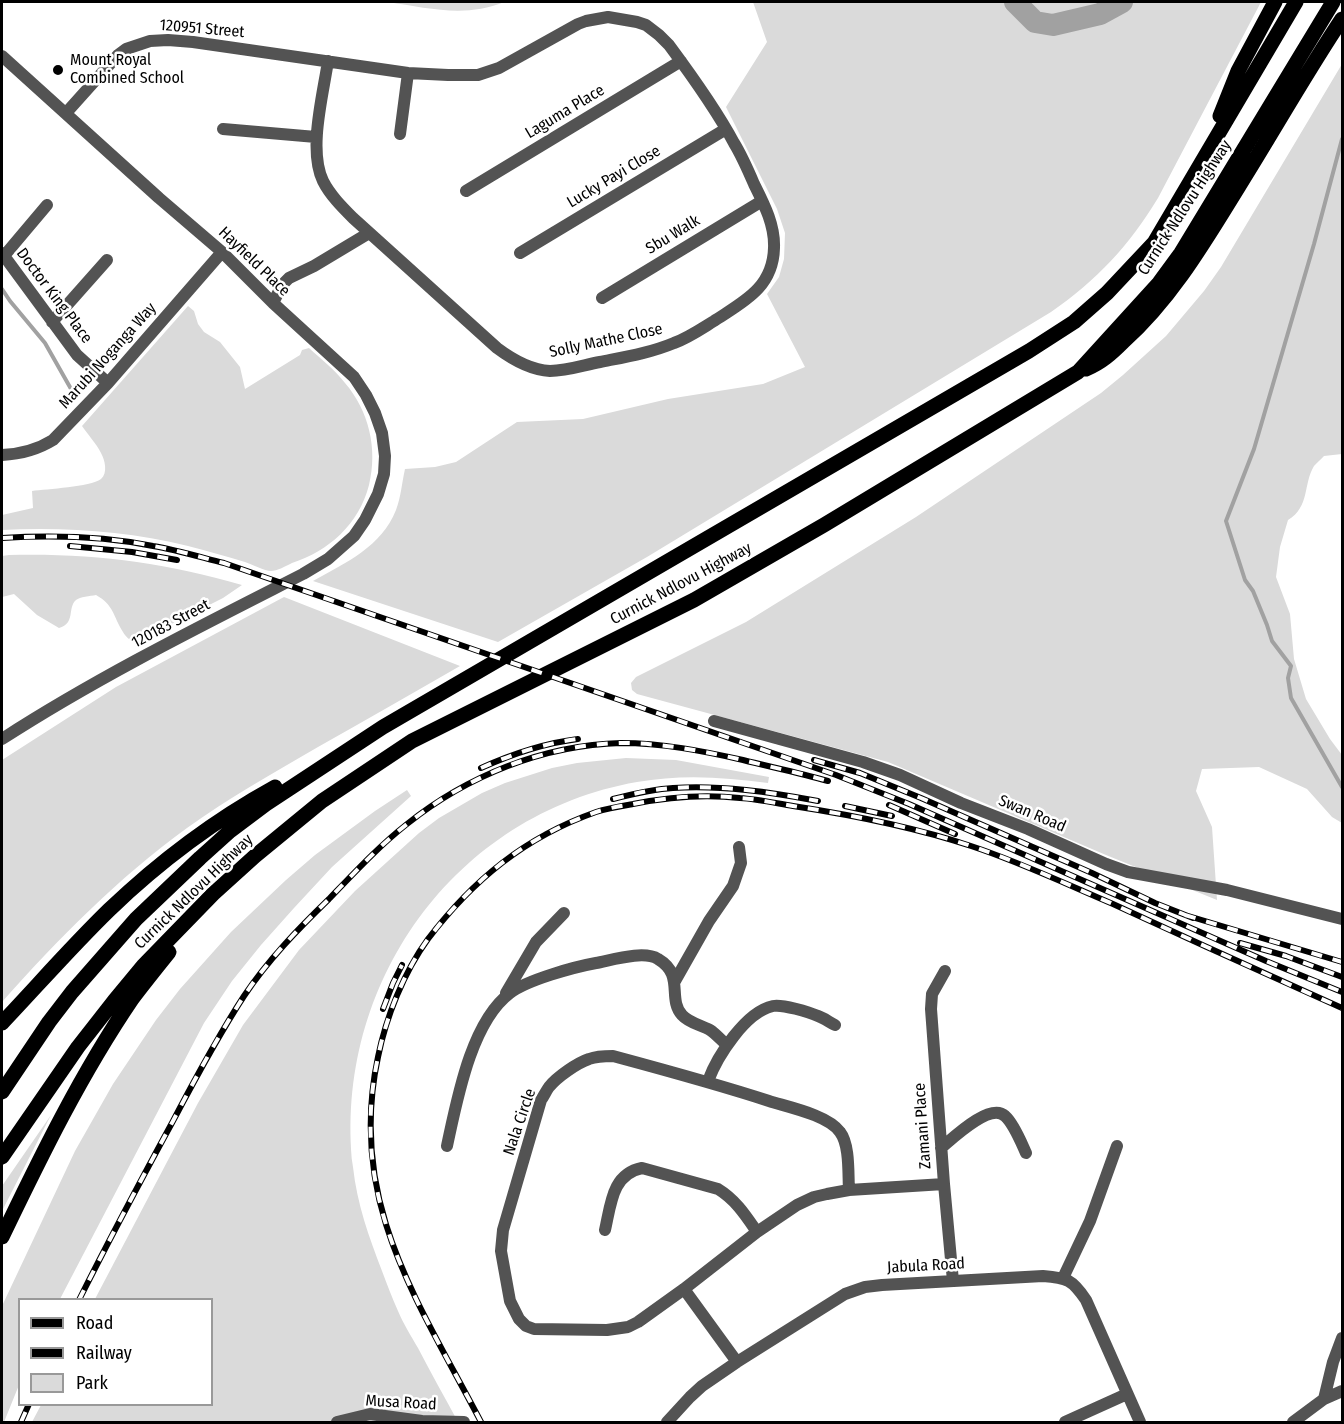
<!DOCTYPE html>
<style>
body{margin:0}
#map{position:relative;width:1344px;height:1424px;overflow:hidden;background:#fff;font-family:"Fira Sans Condensed",sans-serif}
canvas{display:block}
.frame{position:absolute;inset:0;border:3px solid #000;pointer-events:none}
.legend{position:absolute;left:18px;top:1298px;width:195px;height:108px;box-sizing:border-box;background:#fff;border:2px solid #999;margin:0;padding:8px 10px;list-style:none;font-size:18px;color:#000}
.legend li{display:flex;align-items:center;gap:12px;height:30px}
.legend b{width:30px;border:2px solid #999}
</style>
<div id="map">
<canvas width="1344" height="1424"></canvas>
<div class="frame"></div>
<ul class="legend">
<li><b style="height:8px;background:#000"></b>Road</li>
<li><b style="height:8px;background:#000"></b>Railway</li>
<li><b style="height:16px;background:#dadada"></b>Park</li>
</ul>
</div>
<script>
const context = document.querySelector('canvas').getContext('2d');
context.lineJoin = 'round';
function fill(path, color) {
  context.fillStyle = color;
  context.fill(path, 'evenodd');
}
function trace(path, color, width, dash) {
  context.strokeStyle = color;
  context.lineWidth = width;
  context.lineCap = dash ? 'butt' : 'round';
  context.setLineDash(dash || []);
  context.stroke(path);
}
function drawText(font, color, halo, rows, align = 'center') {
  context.font = font + ' "Fira Sans Condensed",sans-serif';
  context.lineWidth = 5;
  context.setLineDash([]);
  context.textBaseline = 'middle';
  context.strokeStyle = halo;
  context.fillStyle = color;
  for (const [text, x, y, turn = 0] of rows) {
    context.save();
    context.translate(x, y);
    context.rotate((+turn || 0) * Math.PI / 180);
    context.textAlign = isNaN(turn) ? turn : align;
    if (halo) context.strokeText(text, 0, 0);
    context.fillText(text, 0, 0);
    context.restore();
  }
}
fill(new Path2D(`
 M388,2H504C466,18 427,8 388,2Z
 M753,2H1261L1158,198C1129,246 1097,280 1051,312L647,557L498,642L313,581C347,562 381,547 396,510C401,497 402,482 405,469L435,467L456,462L517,422L583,419L668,399L763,384L805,367L767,294L779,277L784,259L785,233L777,209L726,107L767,42Z
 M1342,64V454L1324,456C1321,459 1317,463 1314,466C1303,484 1310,507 1288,520L1280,547L1276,577L1290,614L1294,659L1306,699L1330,739L1342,755V823L1332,817L1307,789L1259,767L1202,769L1196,791L1212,827L1217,900L1106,855L888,762L637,694L632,690L631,683L636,677L746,622L916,517L1101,393L1123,375L1166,336L1204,291L1221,267Z
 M188,306L194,311L198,324L204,332L220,342L240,367L245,389L300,355L302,350L309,348C321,359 335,370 345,383C369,411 378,449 369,485C359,524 329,551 292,563C286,566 277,571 271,571C265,571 251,564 245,562C226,556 207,551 188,546C127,531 64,527 2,530V515L33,508L32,491C47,489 90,487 101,479C108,473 105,460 101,453C96,443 88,435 82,426Z
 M9,555C91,553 163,562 242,585L223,598L134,643C130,640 125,636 123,632C113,616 114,605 96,595C90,596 80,597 76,600C67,608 76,623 59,628L37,615L14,594L2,597V556Z
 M284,597L460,666C413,693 366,720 318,747C273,773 229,798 187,828C118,878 58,939 2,1002V760L116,687Z
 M626,758L676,760L769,777L768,783C724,777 681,774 637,782C454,814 333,985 353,1167C357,1204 369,1237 382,1271C387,1284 392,1298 398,1311C403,1323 411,1336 418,1348C431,1373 445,1398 458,1422H32L41,1405L212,1404V1300L95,1299L198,1103L243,1025L299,950L355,891L419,833L439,818L482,793L505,783L552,768L577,763Z
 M407,790L411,796L332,867L294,908L261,945L232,981L204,1023L60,1299L20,1300L19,1385L4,1422H2V1306L75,1151L113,1084L156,1020L180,989L231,932L286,880L315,855L375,811Z
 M51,1115L2,1211V1186Z`), '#dadada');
trace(new Path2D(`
 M1342,139L1314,244L1254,449L1226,521L1245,580L1253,591L1267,625L1272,641L1291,666L1288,678L1291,698L1342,787
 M2,289L10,301L45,343L75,396`), '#a1a1a1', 4);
trace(new Path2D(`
 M1015,2L1035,22L1053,25L1100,14L1122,2`), '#a1a1a1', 22);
trace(new Path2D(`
 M2,56L159,198L222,252L273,303L354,377L366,395L375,413L382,433L385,456L384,474L378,494L365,520L354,536L328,559L303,574C201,626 98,677 2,739
 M66,113L118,55L126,49L150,41L168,40L193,42L408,73L448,75H478L499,68L578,24L586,21L608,17L637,22L646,25L659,35L669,45C692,76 716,109 734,143C742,156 748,170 754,184C764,204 775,225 774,248C773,288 743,302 714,321C701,329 688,338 674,343C650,353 625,357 600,362C584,365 567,371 550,371C530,370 513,360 497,348L353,218C342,207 330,195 323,181C308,150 323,95 328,61
 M223,129L316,137
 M400,134L408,73
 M466,191L681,61
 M2,253L77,355L108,383
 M520,253L726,129
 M4,256L47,205
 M602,298L762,201
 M273,303L282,285L289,278L314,266L369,233
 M52,322L107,260
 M2,455C21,454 37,450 53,440L108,383L222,252
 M714,721L863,762L900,775L961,803L1028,829L1106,864L1128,872L1227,890L1342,919
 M945,971L932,994L931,1009L944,1184L953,1281
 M675,981L709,921L733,886L741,863L739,847
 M506,993L536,942L564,913
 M708,1081C717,1057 745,1012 773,1006C782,1004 809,1012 818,1016C824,1018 829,1022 835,1025
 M447,1146C457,1100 471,1022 510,993C527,980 574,967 596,963C612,960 644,950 658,959C685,975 667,998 682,1015C689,1023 701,1025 710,1030C716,1034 721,1040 727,1045
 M941,1148C953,1138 990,1102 1005,1116C1014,1124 1021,1142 1026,1153
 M849,1190C848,1174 850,1145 840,1132C828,1115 788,1107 769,1101C717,1084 665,1070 613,1056C605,1056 597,1056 589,1059C577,1063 557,1077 549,1087C546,1091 544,1096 541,1100L503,1230L501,1251L510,1301L519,1319L526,1326L534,1329L607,1330L628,1327L638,1322L684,1289L757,1232L797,1205L814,1197L827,1194L849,1190L944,1184
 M605,1230C611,1204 612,1174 642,1168L718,1189C736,1200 746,1216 757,1232
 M1063,1278L1090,1221L1117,1146
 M684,1289L737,1362
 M1324,1399L1333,1362L1342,1338
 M337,1422L370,1414L422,1421L464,1422
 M667,1422L690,1397L702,1386L737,1362L845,1294L865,1287L882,1285L1043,1276C1067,1278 1072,1279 1086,1300L1140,1422
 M1065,1422L1127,1394
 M1293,1422L1324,1399L1342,1391`), '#535353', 12);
trace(new Path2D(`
 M1220,116L1238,71L1275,2
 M1086,369C1101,363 1112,353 1123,342C1172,298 1205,241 1239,186C1274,130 1306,73 1342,19
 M2,1023C38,985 72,946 109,910C159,862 215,820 275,787
 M2,1092L49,1022L72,992L136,919L200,858L230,831L266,804L383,727L1029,351L1074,322L1107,293L1154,243L1296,2
 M2,1157L78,1047L114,1001L143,966L213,894L255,856L322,801L412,741L694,600L824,525L1078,372L1159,283L1181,253L1333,2
 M2,1237C41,1156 81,1074 132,999C144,983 157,967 169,952`), '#000', 15);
const rail = new Path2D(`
 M2,538C52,535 103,536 153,546C177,550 200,557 224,563L836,775L909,804L1266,961L1342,992
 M70,546L132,552L177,560
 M814,760L860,773L921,798L1092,873L1155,903L1193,918
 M481,768C512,754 545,743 578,739
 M613,799C633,794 653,789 673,788C722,785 770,792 818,801
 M889,805L955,834
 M845,806L892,816
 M1185,915L1342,962
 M1240,943L1286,956L1342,977
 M383,1009L393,983L402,965
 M79,1300C109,1240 141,1180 173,1121C195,1079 218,1036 244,996C268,960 298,929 329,899C354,873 379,846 407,824C467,776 543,745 621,743C662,743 703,751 743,760C771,767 800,773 828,781
 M21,1422L29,1404
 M481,1422C418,1301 347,1202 378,1057C386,1017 404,972 428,939C473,880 525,837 596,812C608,808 621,806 633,804C668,797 704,794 740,798C757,799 775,803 793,806C852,815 914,827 971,846C1020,862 1066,884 1113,904C1189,939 1266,974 1342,1008`);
trace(rail, '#000', 6);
trace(rail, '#fff', 4, [11]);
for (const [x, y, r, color] of [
 [58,70,6,"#000"]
]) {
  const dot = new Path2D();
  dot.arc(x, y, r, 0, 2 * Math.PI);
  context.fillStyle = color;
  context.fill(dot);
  trace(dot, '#fff', 2);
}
drawText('16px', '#000', '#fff', [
 ["120951 Street",202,29,5],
 ["Laguma Place",565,112,-31],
 ["Lucky Payi Close",614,177,-31],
 ["Curnick Ndlovu Highway",1185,208,-57],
 ["Sbu Walk",673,235,-31],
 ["Hayfield Place",254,262,44],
 ["Doctor King Place",54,296,53],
 ["Solly Mathe Close",606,341,-12],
 ["Marubi Noganga Way",108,356,-48],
 ["Curnick Ndlovu Highway",681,584,-28],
 ["120183 Street",171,624,-28],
 ["Swan Road",1032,814,23],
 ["Curnick Ndlovu Highway",194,892,-44],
 ["Nala Circle",520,1122,-71],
 ["Zamani Place",923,1126,-94],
 ["Jabula Road",926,1266,-3],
 ["Musa Road",401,1403,3]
]);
drawText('16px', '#000', '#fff', [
 ["Mount Royal",70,61],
 ["Combined School",70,79]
], 'left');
</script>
